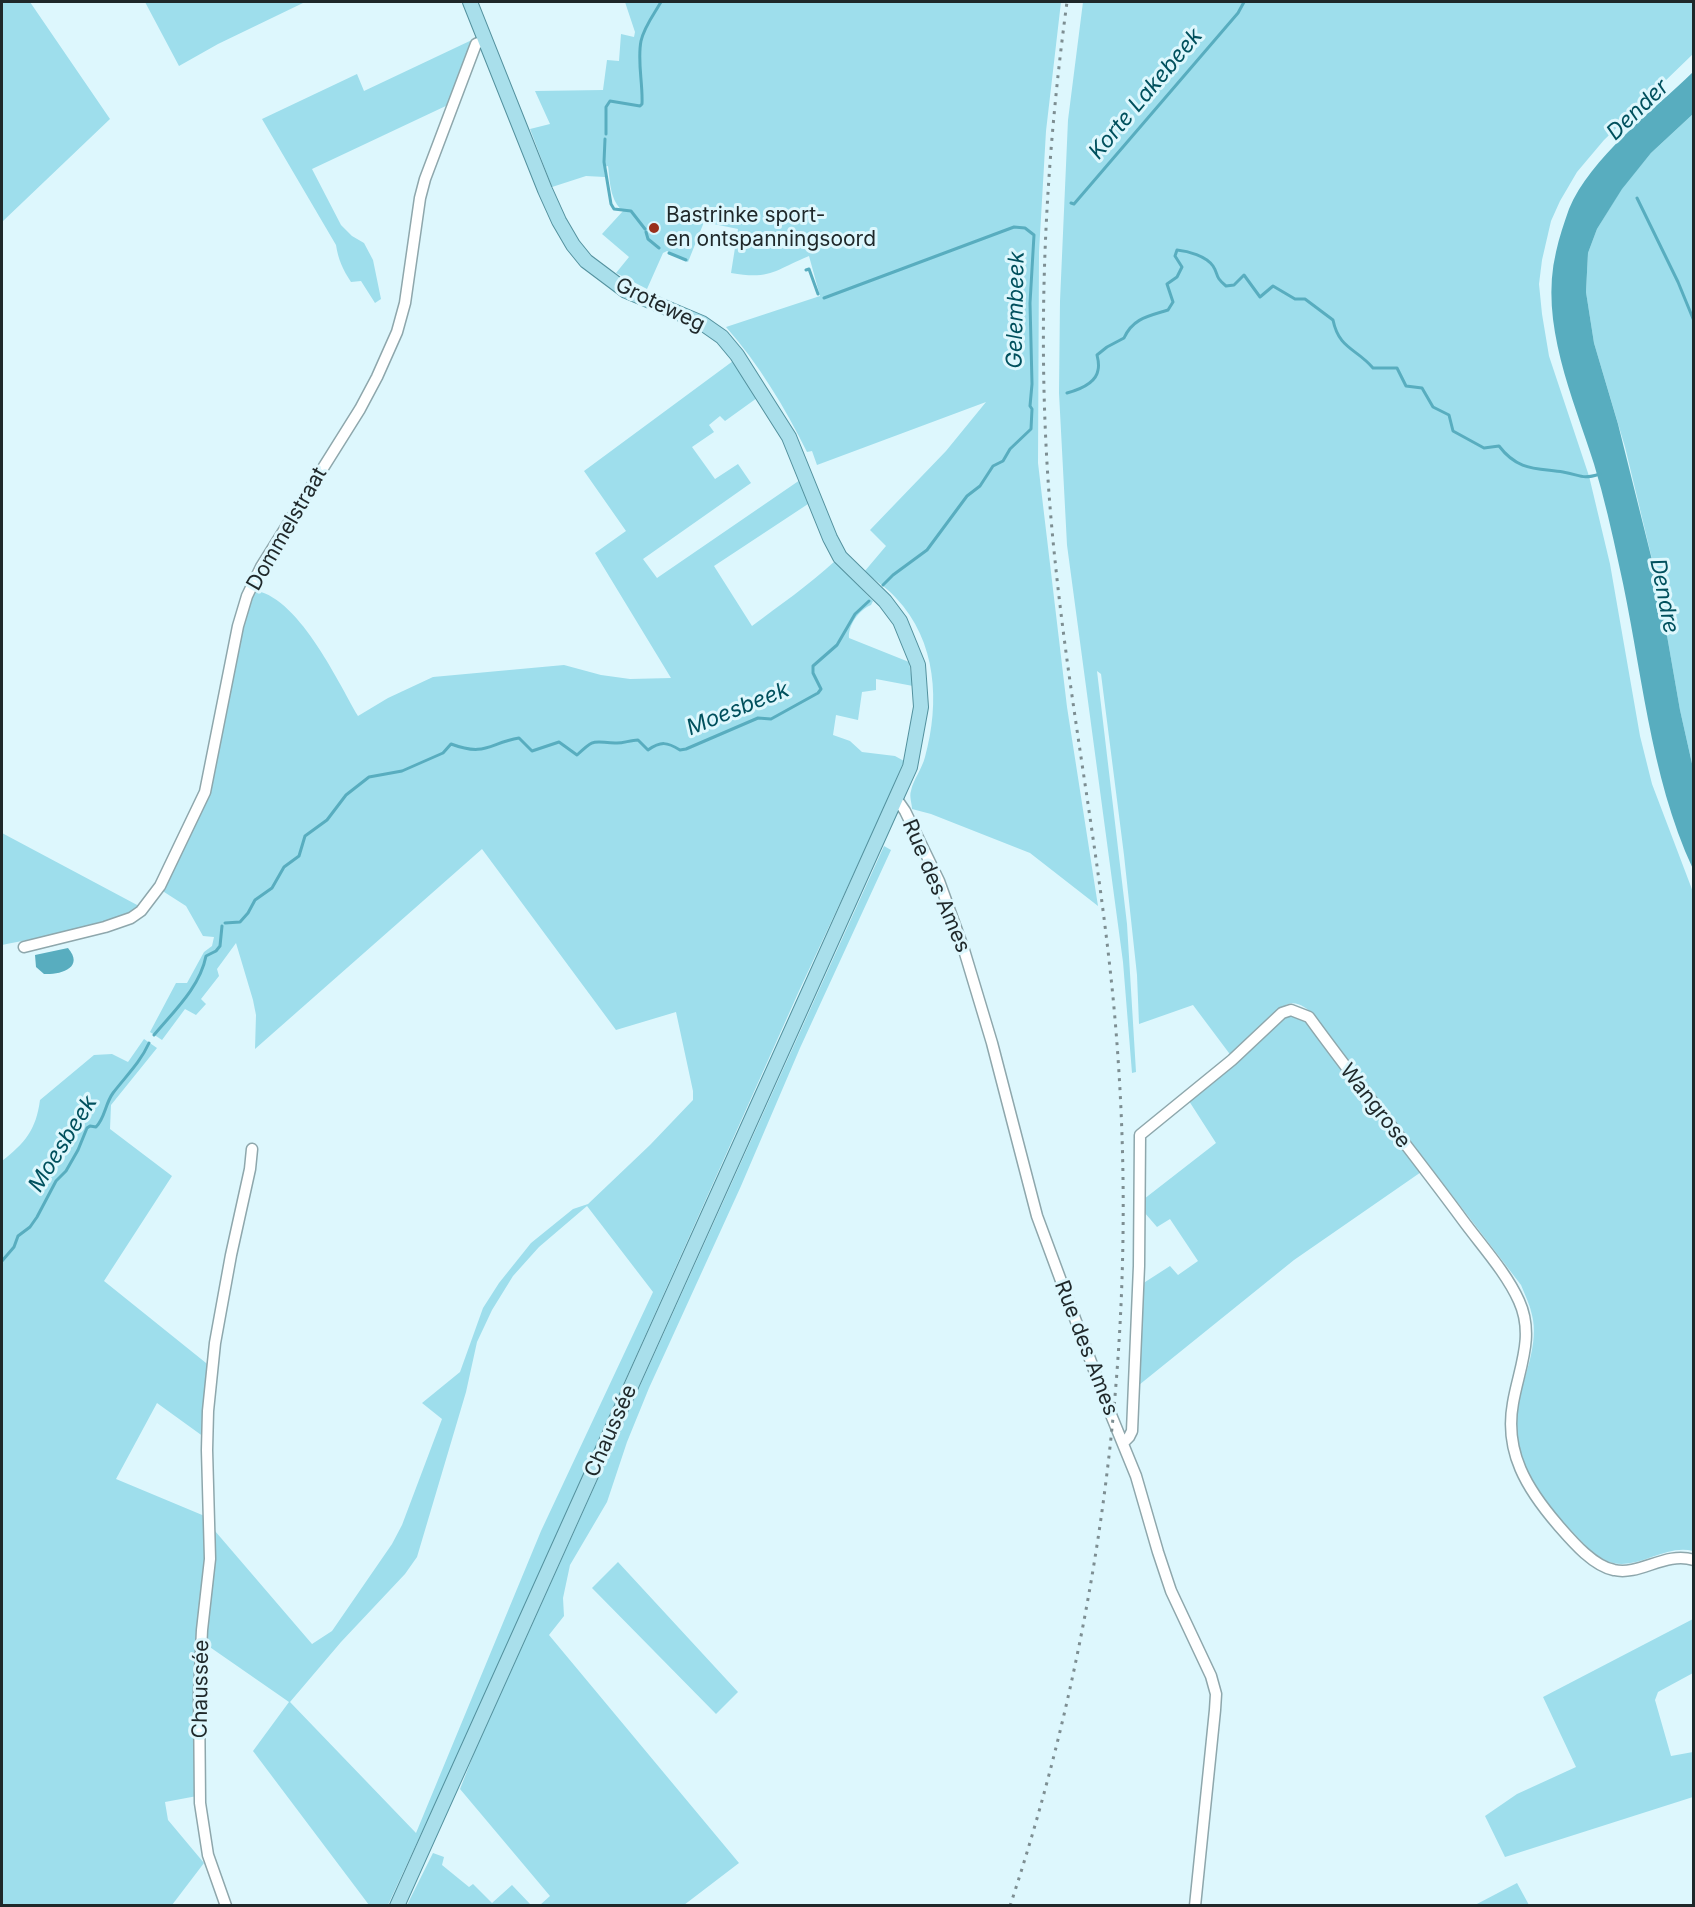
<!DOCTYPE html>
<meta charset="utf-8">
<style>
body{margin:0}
#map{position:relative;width:1695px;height:1907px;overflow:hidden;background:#ddf7fd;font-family:Inter,sans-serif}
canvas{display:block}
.frame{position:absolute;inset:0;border:3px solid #1f282a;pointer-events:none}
</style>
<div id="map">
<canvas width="1695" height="1907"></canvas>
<div class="frame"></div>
</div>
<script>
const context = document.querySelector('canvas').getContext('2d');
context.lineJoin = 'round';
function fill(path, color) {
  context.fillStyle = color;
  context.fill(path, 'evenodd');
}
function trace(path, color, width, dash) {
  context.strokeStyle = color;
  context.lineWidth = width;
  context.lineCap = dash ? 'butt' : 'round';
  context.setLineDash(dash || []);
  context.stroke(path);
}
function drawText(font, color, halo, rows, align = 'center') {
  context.font = font + ' Inter,sans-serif';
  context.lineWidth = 6;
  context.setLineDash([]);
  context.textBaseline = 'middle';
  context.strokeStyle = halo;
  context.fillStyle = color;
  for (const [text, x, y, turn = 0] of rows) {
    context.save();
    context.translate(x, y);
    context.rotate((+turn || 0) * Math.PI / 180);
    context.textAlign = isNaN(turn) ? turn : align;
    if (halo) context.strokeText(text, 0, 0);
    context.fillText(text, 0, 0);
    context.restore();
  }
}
fill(new Path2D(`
 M2,2H30L110,119L2,222Z
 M145,2H303V3L218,44L179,66Z
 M625,2H1061L1046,131L1039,252L1038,463L1067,707L1098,906L1030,853L931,814L912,809C912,804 909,796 911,791C913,780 922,769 925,757C940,703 937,641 896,598C887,588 875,580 864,572L886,546L870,530L946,451L986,402L817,465L812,451L807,452C785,408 759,364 726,327L820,296L809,256C775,270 771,280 731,273L738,229L704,222L688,262L667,251L663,253L647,289L616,273L629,257L602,234L623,211C610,201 610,181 608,166L604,167L605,177L586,176L552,187L530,129L550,124L535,91L603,90L607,60L619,61L621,34L634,37L635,32Z
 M1083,2H1693V54L1604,140L1577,172L1560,201L1551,221L1542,260L1539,284L1542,314L1549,356L1589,476L1610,564L1640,736L1652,784L1693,892V1551C1666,1544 1640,1569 1613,1563C1595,1559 1580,1539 1567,1526C1533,1492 1509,1450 1519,1400C1525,1373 1539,1343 1532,1315C1530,1305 1525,1295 1521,1285L1313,1014C1306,1008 1298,1001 1288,1004C1278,1007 1242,1047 1232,1057L1193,1005L1139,1024L1137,975L1124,855L1101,674L1097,671L1127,924L1136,1072L1132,1073L1123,962L1067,545L1059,393L1060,301L1068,120Z
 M474,39L450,104L312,169L341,225L352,236L364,243L373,260L381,299L375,303L361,281L351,282C343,270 338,259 336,245L262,119L357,74L364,91Z
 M1693,114V768L1680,710L1658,584L1625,447L1594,343L1586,292L1588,253L1597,229L1622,188L1651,153Z
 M733,361L757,398L725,421L720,416L709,425L714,432L692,447L715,479L738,464L751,483L643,559L657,578L800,480L808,504L714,566L752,626C780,605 809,585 835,561L873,601L871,605C859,610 848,625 849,638L909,662L913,686L876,679V690L862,692L858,720L836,715L833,735L850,741L862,752L895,756L904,761L892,791L799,991L464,1741L388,1905H369L253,1751L289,1702L204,1643L215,1531L312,1644L332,1631L392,1544L402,1525L442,1419L422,1403L460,1372L483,1308L499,1283L531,1243L573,1209L588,1204L650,1145L693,1100V1091L676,1012L616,1030L482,849L255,1049L256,1015L253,1000L236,943L217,969L219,976L201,999L206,1004L196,1015L185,1009L162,1040L150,1032L176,983H187L204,952L212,946L214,937L203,936L186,906L161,890L195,821L252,590C297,594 337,680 358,716L388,698L433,677L564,665L601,675L630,679L671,678L595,553L626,531L584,471ZM587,1206L653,1292L541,1531L416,1833L290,1702L341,1642L405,1574L417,1557L466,1392L477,1342L492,1310L513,1276L539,1247Z
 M2,833L139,906C112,928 38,937 2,945Z
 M884,846L891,850L800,1048L741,1186L649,1388L627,1442L607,1502L570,1565L563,1598L564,1616L549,1635L739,1863L684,1905H540L550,1896L460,1789L475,1751Z
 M1288,1014L1300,1017L1307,1023L1424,1170L1294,1260L1139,1385L1142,1284L1170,1266L1178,1275L1198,1261L1170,1219L1157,1227L1144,1212V1199L1216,1143L1189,1101L1284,1015Z
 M144,1039L157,1048L111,1105L110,1129L172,1176L104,1281L211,1367L204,1437L157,1403L116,1479L207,1517L197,1796L165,1802L168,1820L204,1863L172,1905L2,1906V1161C25,1143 36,1130 40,1100L94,1055L112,1054L128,1062Z
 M618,1562L738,1692L716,1714L592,1588Z
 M1693,1619V1673L1658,1692L1655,1700L1671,1756L1693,1752V1797L1505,1857L1485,1816L1517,1794L1576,1767L1543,1697Z
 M433,1853L444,1857L442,1865L469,1887L473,1884L492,1903L512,1885L531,1905H407Z
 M1517,1883L1529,1905H1475Z`), '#9edeec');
fill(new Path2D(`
 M1693,72V114L1651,153L1622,189L1597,229L1588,253L1586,292L1594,343L1618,424L1658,584L1680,710L1693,768V869C1649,774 1642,666 1619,565C1612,532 1604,497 1594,464C1573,397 1539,323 1556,252C1559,238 1564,223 1569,209C1590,158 1654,110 1693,72Z
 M68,948C85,968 60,975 44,974L36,967L35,955Z`), '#58adbf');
trace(new Path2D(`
 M606,134V107L610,101L640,106L642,104C643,83 637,61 641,41C644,27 654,14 661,2
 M605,139L604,162L611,204L614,209L631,211L645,229
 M1637,198L1678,282L1694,321
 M1071,203L1074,204L1238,13L1244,2
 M646,232L648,239L659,248
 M669,253L686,260
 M806,270L809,269L818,294
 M824,298L1014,227L1025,228L1034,235L1030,303L1032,384L1030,406L1032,409L1031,429L1010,449L1003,461L993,466L980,486L967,496L927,550L893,575L883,585
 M1067,393C1078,390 1096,384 1098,370C1099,366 1098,359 1097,355L1107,347L1124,338C1133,318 1149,316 1168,310L1173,302L1167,284L1177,277L1182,267L1175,256L1177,250C1188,251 1206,256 1213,266C1219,275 1214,276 1226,286L1234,285L1244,275L1260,297L1273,286L1295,299H1305L1333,320C1339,349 1356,348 1373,368H1397L1406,386L1422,388L1433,407L1449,415L1453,431L1484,448L1499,446C1518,471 1536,468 1563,472C1581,475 1581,480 1600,474
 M225,923L240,922L248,913L255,900L272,888L284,867L299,856L305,836L327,820L346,795L369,777L402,771L443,753L451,744C486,757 489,743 519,738L532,751L559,742L577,755C595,738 592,742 615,743C622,744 630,740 638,740L648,750C661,741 667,742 680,750L686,749L758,718L771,719L818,693L821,689L813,673V666L837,645L855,614L869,601
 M154,1035C174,1011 200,987 206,956L216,951L220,946L222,926
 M2,1261L14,1247L18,1236L30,1227L37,1217L56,1181L66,1171L78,1150L87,1128L90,1126L96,1127C105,1118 105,1104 113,1093C126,1076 140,1063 149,1043`), '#58adbf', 3);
const minor = new Path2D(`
 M896,798L905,811L939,881L964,950L992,1043L1037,1216L1107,1405L1136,1476L1158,1552L1171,1591L1211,1676L1216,1694L1215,1710L1195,1906
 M24,947L105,927L131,918L141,911L160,886L205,792L238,626L247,596L261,567L360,409L377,377L397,332L405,303L420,198L425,179L476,44L485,40
 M1123,1443L1129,1437L1132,1431L1139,1266L1140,1135L1232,1060L1282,1013L1291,1010L1309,1017C1359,1086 1412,1151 1462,1219C1481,1245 1506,1272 1519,1301C1535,1336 1519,1368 1513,1403C1504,1452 1527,1489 1558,1525C1572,1541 1593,1566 1614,1570C1640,1576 1665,1551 1694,1560
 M226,1906L208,1855L200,1803L199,1693L202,1630L210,1559L207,1450L208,1411L215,1343L231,1255L250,1169L252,1149`);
const major = new Path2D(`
 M397,1906L896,798L910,767L921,707L918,665L900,621L885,601L840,557L830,538L789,437L737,355L722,337L702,323L626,291L586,261L573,245L559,221L545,190L470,2`);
trace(minor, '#8ea7ac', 13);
trace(major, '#53919e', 16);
trace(minor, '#fff', 10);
trace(major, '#a9dfeb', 14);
trace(new Path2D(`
 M1010,1906C1100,1634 1138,1343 1118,1058C1107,891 1072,727 1055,560C1035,373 1042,187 1067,2`), '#7d8e92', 3, [3, 6]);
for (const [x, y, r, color] of [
 [654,228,6,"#99301b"]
]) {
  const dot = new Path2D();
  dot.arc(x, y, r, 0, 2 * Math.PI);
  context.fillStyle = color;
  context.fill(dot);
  trace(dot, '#ddf7fd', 2);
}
drawText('21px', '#1f282a', '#ddf7fd', [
 ["Bastrinke sport-",666,216],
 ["en ontspanningsoord",666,240]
], 'left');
drawText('21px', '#1f282a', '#ddf7fd', [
 ["Groteweg",660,305,26],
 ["Dommelstraat",287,529,-60],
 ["Rue des Ames",936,886,67],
 ["Wangrose",1375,1106,52],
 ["Rue des Ames",1086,1348,69],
 ["Chaussée",611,1431,-66],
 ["Chaussée",201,1689,-89]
]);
drawText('italic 22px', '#00505d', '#ddf7fd', [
 ["Korte Lakebeek",1146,94,-50],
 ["Dender",1638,110,-44],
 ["Gelembeek",1016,310,-89],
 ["Dendre",1664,596,79],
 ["Moesbeek",738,709,-22],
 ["Moesbeek",63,1144,-58]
]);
</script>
